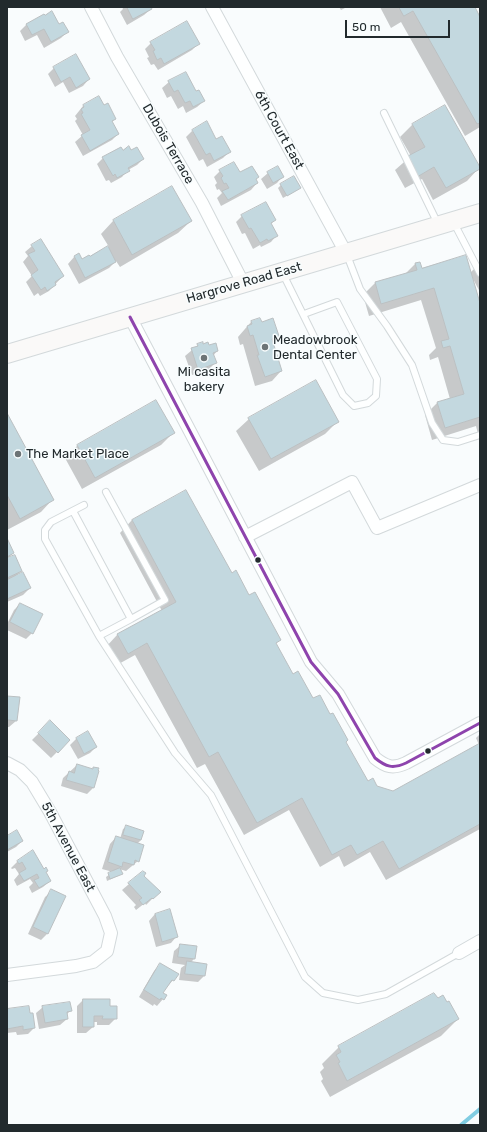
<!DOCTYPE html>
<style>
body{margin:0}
#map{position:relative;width:487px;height:1132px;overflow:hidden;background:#f9fcfd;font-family:Rubik,sans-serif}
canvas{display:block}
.frame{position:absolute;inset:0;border:8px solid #222a2d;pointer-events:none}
.scale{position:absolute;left:345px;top:20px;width:105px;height:18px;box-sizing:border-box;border:2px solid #222a2d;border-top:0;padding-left:5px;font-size:12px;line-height:14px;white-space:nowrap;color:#222a2d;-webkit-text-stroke:3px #f8fdfe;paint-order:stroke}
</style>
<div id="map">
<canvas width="487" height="1132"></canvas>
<div class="frame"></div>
<div class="scale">50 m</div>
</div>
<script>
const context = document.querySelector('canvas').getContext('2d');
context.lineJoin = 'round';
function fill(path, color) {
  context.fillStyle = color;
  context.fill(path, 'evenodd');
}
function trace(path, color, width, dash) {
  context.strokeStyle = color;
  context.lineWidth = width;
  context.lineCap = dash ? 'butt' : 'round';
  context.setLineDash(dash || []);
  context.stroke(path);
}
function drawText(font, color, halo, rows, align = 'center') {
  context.font = font + ' Rubik,sans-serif';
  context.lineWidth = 3;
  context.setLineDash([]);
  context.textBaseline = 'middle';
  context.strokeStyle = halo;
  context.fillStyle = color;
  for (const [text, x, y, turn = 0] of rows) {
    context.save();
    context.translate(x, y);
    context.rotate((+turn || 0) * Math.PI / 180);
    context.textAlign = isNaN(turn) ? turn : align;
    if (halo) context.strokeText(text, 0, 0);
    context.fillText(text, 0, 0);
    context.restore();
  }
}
fill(new Path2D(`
 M122,7H150L151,9L144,15L127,25L120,12L123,9Z
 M339,7H347L341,10Z
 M380,7H473L480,19V127L465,136L401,22L391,28Z
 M44,15L67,32L61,38L44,48L37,35L25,41L20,31L26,25Z
 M151,43H199L192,50L158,70L154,64L151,65L147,58L149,57L145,49Z
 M54,68L89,79L83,86L69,93L63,82L55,87L48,74Z
 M169,82L196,93L204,101L197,107L186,113L183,106L178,109L171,96L167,98L162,88Z
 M98,97L103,107L115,119L112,122L118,134L112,140L83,156L75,142L83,135L75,121L77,119L75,116L83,106Z
 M445,107L479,168L467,181L433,200L422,179L405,188L395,170L411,156L400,137L412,125Z
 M192,131L229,152L223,158L207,167L203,159L199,161L186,137Z
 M122,151H131L143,159L137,165L128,170L122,177L111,183L109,180L106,181L97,164L103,158Z
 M220,171L240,174L255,180L257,183L251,190L221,206L217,198L222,193L219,189L217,190L215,185L217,183L214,177Z
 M268,173L283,176L277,183L267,189L261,179Z
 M281,185L297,190L283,198L278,188Z
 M172,188L191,221L178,233L120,267L116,261L109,268L79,284L68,264L74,257L79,255L82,260L90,258L109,247L101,234L113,221Z
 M242,216L275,220L271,224L277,235L271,242L261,247L260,245L253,249L245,233L242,234L236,222Z
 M32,246L63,276L49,291L40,296L38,293L34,296L26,282L32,276L23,262L28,256L25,252Z
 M480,263V292L473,279L480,307V433L478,434L476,426L432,440L425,415L437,403L450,399L438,357L430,360L429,355L436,348L421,300L369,316L363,295L375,283L405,274L415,264L421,270L470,273Z
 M260,319L261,323L278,336L272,343L281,371L272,381L255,386L243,344L240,345L238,337L251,322Z
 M198,345L209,346L217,351L213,356L215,363L209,369L192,375L185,356Z
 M156,402L173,433L161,445L82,489L65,458L77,446Z
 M7,416L53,499L41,512L7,530Z
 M249,419L338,421L325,434L259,471L236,431Z
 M186,491L231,574L249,596L280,640L275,644L292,675L345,742L367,783L376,787L393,792L479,745L476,738L480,734V829L386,880L370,852L344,867L339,856L320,867L289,810L244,835L205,764L197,768L135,655L115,666L105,648L117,635L162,611L120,533L132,520Z
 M7,540L13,553L7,559L21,571L15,577L30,588L23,595L7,602Z
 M20,604L32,633L26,639L7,630V624L14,610Z
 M7,697L16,721L9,727H7Z
 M50,722L69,740L51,758L32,740Z
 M88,732L96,747L90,753L78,759L70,745L76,739Z
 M77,765L91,770L94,768L93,788L87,794L61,786L63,778Z
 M126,827L143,832L141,840L137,844L138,861L126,871L119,869L121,874L118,876L107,881L106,877L113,872L102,869L110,844L116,837L120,839L123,829Z
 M7,837L22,841L16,847L7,852Z
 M33,852L50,881L43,887L32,893L29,887L33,883L30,879L17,886L14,880L19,874L15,868L12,869L11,868L18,861Z
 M143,872L142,876L153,898L146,905L145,903L136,910L134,907L136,905L122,890Z
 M52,891L47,934L41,940L28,934L45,897Z
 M155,914L177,936L171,943L156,947L149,921Z
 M181,945L194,959L191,962L204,976L198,982L179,980L181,968L185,965L172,963L174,951Z
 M160,965L173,980L162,993L163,999L157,1006L154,1004L153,1006L139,997L154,971Z
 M84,999L109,1007L116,1018L109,1025H97V1022H93V1027L86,1033H77V1006Z
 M43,1007L71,1010L66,1015L67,1019L60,1025L39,1029L36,1013Z
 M7,1010L34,1028L28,1034L17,1035L16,1032L7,1033Z
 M458,1019L441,1036L330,1097L321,1081L323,1079L320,1072L324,1068L322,1064L339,1047Z`), '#0003');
trace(new Path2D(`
 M461,1125L480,1109`), '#81cde2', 4);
const building = new Path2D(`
 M127,7H151L152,9L133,19Z
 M399,7H475L480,17V123L477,124L413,11L404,16Z
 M52,11L59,24L63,22L69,32L51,42L44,29L32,35L26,24L44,14L45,15Z
 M187,21L200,44L164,64L161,58L157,60L153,51L155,50L150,42Z
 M76,54L90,79L76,88L70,77L61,82L53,67Z
 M186,72L196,91L199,90L205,101L193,107L190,101L185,103L178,90L174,92L168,81Z
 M99,96L104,105L108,103L116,119L112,121L119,134L90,151L81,135L90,130L81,114L83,113L81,109L84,107L83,105Z
 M445,105L480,167V169L446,188L434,167L417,177L406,157L425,147L412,124Z
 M207,121L216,139L222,136L231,152L214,161L210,153L206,155L192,130Z
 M129,146L131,150L137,147L144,159L128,168L130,171L117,178L115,174L113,176L102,157L121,147L123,150Z
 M234,162L240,172L252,166L259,177L256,179L258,183L228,200L222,191L229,188L226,183L224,184L221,178L223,176L219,170Z
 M278,166L284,177L273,183L267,172Z
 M294,176L301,188L287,196L280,184Z
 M172,186L192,221L132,255L113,220Z
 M266,202L276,220L271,223L278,236L268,241L267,239L260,243L251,228L249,229L241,215Z
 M41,239L64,276L55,282L56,285L47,291L45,287L41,290L31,275L38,270L28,254L35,251L31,245Z
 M108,246L116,262L85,278L74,256L79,253L82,259L89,255L90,256Z
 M466,255L480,303V417L445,428L437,402L464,394L450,346L443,348L441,341L449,339L434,288L381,304L375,282L417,270L415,263L420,262L422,268Z
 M260,318L262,322L273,318L279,336L272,339L282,371L265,377L257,355H259L253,335L250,336L247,326L252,324L251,321Z
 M203,342V344L208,342L209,345L216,343L218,351L213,353L217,363L198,370L191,348L198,346L197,344Z
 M316,380L339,422L271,459L248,418Z
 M156,400L175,433L95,478L77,445Z
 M7,413L54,500L20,519L7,495Z
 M186,490L232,573L236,570L249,595L255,592L281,640L276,643L293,674L298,671L313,698L320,695L330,714L333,713L348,740L346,742L368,781L373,778L377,786L393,791L480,743V824L399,869L383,841L357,855L351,845L332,855L302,798L257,823L218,752L209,757L147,643L128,654L117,634L176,602L132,520Z
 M7,538L14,553L7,557Z
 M15,555L22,571L7,578V558Z
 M23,572L31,588L7,599V580Z
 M20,603L43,614L33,634L10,622Z
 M7,696L20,697L17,721L8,720L7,723Z
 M50,720L70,740L58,753L38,733Z
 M88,731L97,747L84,754L76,738Z
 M77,764L93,769V767L99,768L98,770L99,771L94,788L66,780L69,771L74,773Z
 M126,825L144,831L141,840L123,835Z
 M17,830L23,841L7,850V836Z
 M116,836L144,845L139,862L135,860L134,865L123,862L122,867L108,862Z
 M33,850L44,869L46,867L48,871L46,872L51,881L39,888L34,880L39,878L37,874L24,881L19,873L26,869L22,862L19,864L17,861Z
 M120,868L123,874L110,879L108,873Z
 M143,871L146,873L144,876L161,892L153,899L152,898L143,905L139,900L142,898L128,883Z
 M51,889L66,896L48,934L33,927Z
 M170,909L178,937L162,942L155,914Z
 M180,944L197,946L195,959L178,957Z
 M187,961L207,964L205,976L185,974Z
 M160,963L179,974L174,981L172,980L163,993L167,995L164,1000L161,998L160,1000L144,990Z
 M434,993L438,998L443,995L447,1002L449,1001L459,1019L347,1081L338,1063L340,1062L336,1055L341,1052L338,1046Z
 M83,999H110V1006H117V1019H102L103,1016H94V1027H83Z
 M70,1002L72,1011L67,1012L68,1019L45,1023L42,1006Z
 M29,1006L30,1013H33L35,1028L23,1030V1026L7,1029V1009Z`);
fill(building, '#c3d8df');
trace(building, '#bbc0c2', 1);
const lane = new Path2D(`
 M384,113L438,224
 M454,223L480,273
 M347,255L360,289L387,326L412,365L432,423L443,440L458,442L480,435
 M283,274L343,395L354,406L368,403L376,396L377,379L337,302L304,314
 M84,505L51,522L45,530V539L99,636L175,753L211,795L305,977L323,993L358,1000L386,994L459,953
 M73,511L131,619L165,600L106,492
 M99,636L131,619`);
const street = new Path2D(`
 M91,7L117,57L202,203L243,283
 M212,7L346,253
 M130,317L311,662L338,694L375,758C386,767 393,769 406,763L480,723
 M245,537L352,482L377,528L480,485
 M7,763L20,770L32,782L50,812L105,916L111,933L107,951L93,962L76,966L7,975
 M459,953L480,941`);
const secondary = new Path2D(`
 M7,354L480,213`);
trace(lane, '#d3d9db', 8);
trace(street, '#d3d9db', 14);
trace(secondary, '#d3d9db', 20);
trace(lane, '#feffff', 6);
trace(street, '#feffff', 12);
trace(secondary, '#faf9f8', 18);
trace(new Path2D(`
 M130,317L311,662L338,694L375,758C386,767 393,769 406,763L480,723`), '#8e44ad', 3);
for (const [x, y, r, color] of [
 [265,347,4,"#6d7476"],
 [204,358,4,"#6d7476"],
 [18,454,4,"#6d7476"],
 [258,560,3.5,"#222a2d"],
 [428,751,3.5,"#222a2d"]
]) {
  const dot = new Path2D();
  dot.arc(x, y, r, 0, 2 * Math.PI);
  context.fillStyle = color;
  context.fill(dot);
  trace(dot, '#f8fdfe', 1.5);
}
drawText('13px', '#222a2d', '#f8fdfe', [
 ["6th Court East",279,130,61],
 ["Dubois Terrace",168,144,60],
 ["Hargrove Road East",244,283,-16],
 ["5th Avenue East",68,847,62]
]);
drawText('13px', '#222a2d', '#f8fdfe', [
 ["Meadowbrook",273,340],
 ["Dental Center",273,355],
 ["Mi casita",204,372,"center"],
 ["bakery",204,387,"center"],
 ["The Market Place",26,454]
], 'left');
</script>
